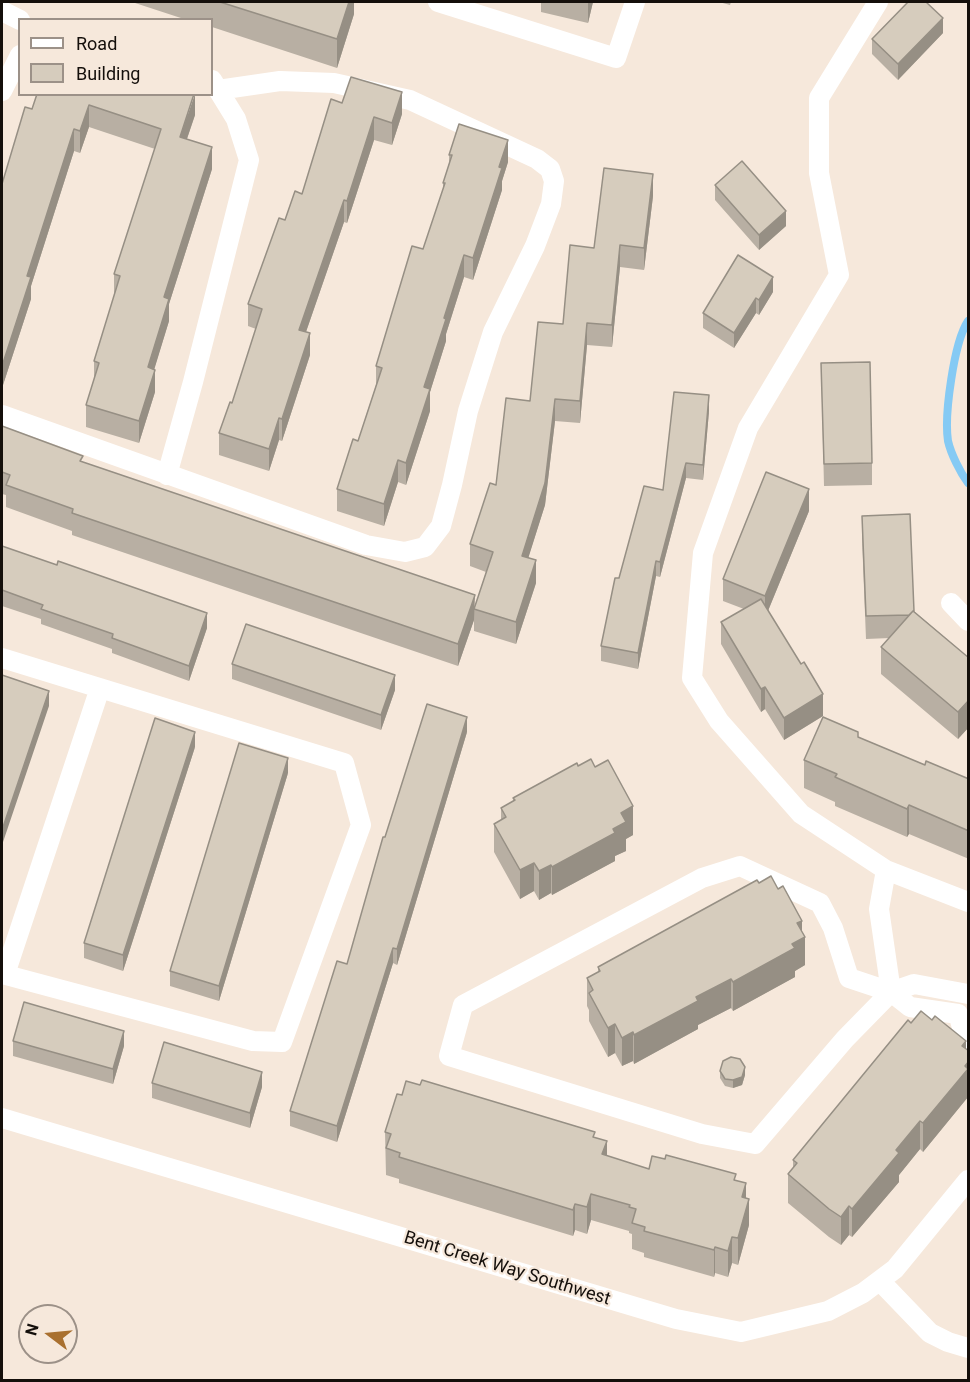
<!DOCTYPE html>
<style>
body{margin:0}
#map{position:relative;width:970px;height:1382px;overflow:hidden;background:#f6e8db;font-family:Roboto,sans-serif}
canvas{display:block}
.frame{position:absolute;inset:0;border:3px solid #140f0b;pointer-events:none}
.legend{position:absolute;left:18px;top:18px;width:195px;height:78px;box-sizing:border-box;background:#f6e8db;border:2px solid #9c9188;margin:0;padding:8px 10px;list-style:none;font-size:18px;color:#140f0b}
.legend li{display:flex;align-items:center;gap:12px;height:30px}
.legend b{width:30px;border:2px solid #9c9188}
.north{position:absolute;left:18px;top:1304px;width:60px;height:60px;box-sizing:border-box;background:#f6e8db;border:2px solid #9c9188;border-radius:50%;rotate:286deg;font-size:16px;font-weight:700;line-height:24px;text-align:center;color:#140f0b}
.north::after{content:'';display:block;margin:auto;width:21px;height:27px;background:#a9702f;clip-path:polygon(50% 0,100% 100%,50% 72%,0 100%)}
</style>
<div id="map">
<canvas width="970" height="1382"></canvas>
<div class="frame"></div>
<ul class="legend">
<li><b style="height:8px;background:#fff"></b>Road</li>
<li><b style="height:16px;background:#d6ccbd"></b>Building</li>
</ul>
<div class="north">N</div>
</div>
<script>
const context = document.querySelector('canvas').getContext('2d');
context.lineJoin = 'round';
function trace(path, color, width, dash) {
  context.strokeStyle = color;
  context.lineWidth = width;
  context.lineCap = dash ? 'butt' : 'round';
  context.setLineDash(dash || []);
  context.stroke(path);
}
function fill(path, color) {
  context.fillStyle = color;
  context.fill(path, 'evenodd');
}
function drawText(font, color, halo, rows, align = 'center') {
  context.font = font + ' Roboto,sans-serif';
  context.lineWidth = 4.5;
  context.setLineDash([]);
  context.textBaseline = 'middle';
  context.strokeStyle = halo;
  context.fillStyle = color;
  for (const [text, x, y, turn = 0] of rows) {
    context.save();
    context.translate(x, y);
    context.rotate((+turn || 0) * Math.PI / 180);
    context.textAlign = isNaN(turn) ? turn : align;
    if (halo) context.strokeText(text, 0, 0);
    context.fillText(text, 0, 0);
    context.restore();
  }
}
trace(new Path2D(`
 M968,321C954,342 944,415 948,441C951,454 960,472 968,483`), '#85caf4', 8);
trace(new Path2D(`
 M438,2L616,58L635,2
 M878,2L819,98V173L839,275L748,428L703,553L692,678L719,721L801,814L886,870L879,909L891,992
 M2,11L20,20
 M2,91L20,55
 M2,415L366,545L405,552L425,547L441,526L452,485L468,411L493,332L535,246L551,204L554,181L550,169L537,159L410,100L334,83L280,81L218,90
 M167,475L193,382L249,160L236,119L212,80
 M951,603L968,621
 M2,658L344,763L361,825L282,1042L253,1041L2,974
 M886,870L968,902
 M5,974L100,688
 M968,994L914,984L891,992L845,1039L755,1144L702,1134L449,1056L463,1005L702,878L740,866L820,903L833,928L849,978L891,992L910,1007L958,1014L965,1037L968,1039
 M2,1118L676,1319L741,1332L828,1311L863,1293L895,1269L968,1180
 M880,1281L930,1333L948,1342L968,1348`), '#fff', 20);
fill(new Path2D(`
 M132,2H354V14L337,68L212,27V20H187Z
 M541,2H593L588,23L541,12Z
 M719,2H731L730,5Z
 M943,33L898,80L872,54V39Z
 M37,94L195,115L187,139L212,169L169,304V321L154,369L155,392L139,443L86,427V405L94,380V361L114,297V274L155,149L89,127L80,153L74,151L31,286V299L3,385L2,384V184L32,109Z
 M342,103L402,114L392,145L374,140L347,223L344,222L306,332L310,355L282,441L279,440L269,471L219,455V433L232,403L256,329L248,326V304L285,220L302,194Z
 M449,155L508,162L502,181V190L473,280L464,277L446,334V341L430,392V411L406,485L398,482L384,526L337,511V489L358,441L376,385V366L423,249L443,189V183L449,164Z
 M715,185L786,226L759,250L715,200Z
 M653,196L644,270L620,267L612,347L587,345L580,423L555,421L545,505L528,558L536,583L516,644L474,631V620L458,666L72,535V531L6,507V495L2,494V426L83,462L475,606L486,572L470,566V544L496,485L594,248Z
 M773,292L759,315L756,313L734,348L703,328V313Z
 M821,363L872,463V485L824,486Z
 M709,411L703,480L686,478L660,577L656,576L638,669L601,661V646L619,578Z
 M809,511L768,611L823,716L784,740L765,709L761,712L721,644V622L744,609L723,601V579Z
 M862,516L914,611L969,658V727L958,739L881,674V647L890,638L866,639L862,538Z
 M2,546L207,628L189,681L112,653V649L41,624V619L2,606Z
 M232,664L395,690L381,730L232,679Z
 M467,732L397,965L393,963L337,1142L290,1126V1111L347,964L385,837Z
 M858,737L925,765L969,779V859L909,834L907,837L835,806V802L804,788V760Z
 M195,747L123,971L84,958V943Z
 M288,773L219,1001L170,986V971Z
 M513,798L633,835L626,839V851L615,856V861L552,895L551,893L539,900L534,891L520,899L494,852V824L501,820V808L513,801Z
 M802,932L805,965L795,971V977L733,1011L731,1008L698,1025V1029L634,1064L633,1061L622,1066L615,1053L608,1057L589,1021V1010L587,1006V978L598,972V967Z
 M911,1023L966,1049L969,1051L968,1097L923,1152L920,1149L899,1175V1182L852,1237L849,1235L841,1245L829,1237L788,1203V1174L793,1168V1160Z
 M13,1041L124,1046L113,1084L13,1056Z
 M720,1071L745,1075L742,1085L733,1088L725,1086L720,1078Z
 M152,1083L262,1087L250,1128L152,1098Z
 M385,1132L595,1137L607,1156L649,1169L736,1180L746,1198L749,1225L738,1265L732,1263L728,1277L715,1273L714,1277L644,1257V1253L632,1249V1234L629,1233V1231L591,1220L587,1234L575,1230L573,1236L399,1183V1179L386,1175Z`), '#b8afa3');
fill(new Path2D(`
 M349,2H354V14L337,68V39Z
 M588,2H593L588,23Z
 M943,18V33L898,80V64Z
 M402,92V114L392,145V123Z
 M195,94V115L180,159V137Z
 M89,105V127L80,153V131Z
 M374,117V140L347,223V201Z
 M74,129V151L31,286V299L3,385V363L27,276Z
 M508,140V162L502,181V190L473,280V258L499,167Z
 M212,147V169L169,304V321L148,390V367L164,297Z
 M653,174V196L644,270V248Z
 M344,200V222L299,352V330Z
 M786,211V226L759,250V235Z
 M620,245V267L612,347V325Z
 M464,255V277L446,334V341L430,392V411L406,485V463L424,387L444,318Z
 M773,277V292L759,315V300Z
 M756,298V313L734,348V333Z
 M587,323V345L580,423V401Z
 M310,333V355L282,441V419Z
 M155,370V392L139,443V421Z
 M709,395V411L703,480V465Z
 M555,399V421L545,505L522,578V556Z
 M279,418V440L269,471V449Z
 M398,460V482L384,526V504Z
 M686,463V478L660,577V562Z
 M809,489V511L765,618V596Z
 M536,560V583L516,644V622Z
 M656,561V576L638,669V653Z
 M475,595L474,620L458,666V644Z
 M207,613V628L189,681V666Z
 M395,675V690L381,730V715Z
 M765,687V709L761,712V689Z
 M49,691V706L2,845V830Z
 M823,694V716L784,740V718Z
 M969,700V727L958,739V712Z
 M467,717V732L397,965V949Z
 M195,732V747L123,971V955Z
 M288,758V773L219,1001V986Z
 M909,805V834L907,837V809Z
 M633,806V835L626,839V851L615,856V861L552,895V867L613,829L621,813Z
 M534,863V891L520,899V870Z
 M551,865V893L539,900V871Z
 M802,921V938L805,937V965L795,971V977L733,1011V982L792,944L797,923Z
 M393,948V963L337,1142V1126Z
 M731,979V1008L698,1025V1029L634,1064V1035L696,997Z
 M615,1024V1053L608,1057V1028Z
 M124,1031V1046L113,1084V1069Z
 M633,1032V1061L622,1066V1038Z
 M966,1041V1064L969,1061L968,1097L923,1152V1123L962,1046Z
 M745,1067V1075L742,1085L733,1088V1080Z
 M262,1072V1087L250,1128V1113Z
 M920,1121V1149L899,1175V1182L852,1237V1209L896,1150Z
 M607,1141V1167L602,1154Z
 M746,1183V1209L749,1199V1225L738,1265V1238L742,1197Z
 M591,1194V1220L587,1234V1207Z
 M575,1204V1230L573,1236V1210Z
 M849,1206V1235L841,1245V1217Z
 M732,1237V1263L728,1277V1251Z
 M715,1247V1273L714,1277V1250Z`), '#968f84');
const building = new Path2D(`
 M220,2H349L337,39Z
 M908,2H926L943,18L898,64L872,39Z
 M351,77L402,92L392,123L374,117L347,201L344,200L299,330L310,333L282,419L279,418L269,449L219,433L230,402L232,403L262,309L248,304L279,218L285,220L295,191L302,194L331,99L342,103Z
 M37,94H194L180,137L212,147L164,297L169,299L148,367L155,370L139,421L86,405L99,363L94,361L120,276L114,274L161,129L89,105L80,131L74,129L27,276L31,277L3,363L2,362V184L25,107L32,109Z
 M459,124L508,140L499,167L502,168L473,258L464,255L444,318L446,319L424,387L430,389L406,463L398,460L384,504L337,489L353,439L358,441L382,368L376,366L412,246L423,249L445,183H443L452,155H449Z
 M742,161L786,211L759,235L715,185Z
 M604,168L653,174L644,248L620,245L612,325L587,323L580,401L555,399L545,483L522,556L536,560L516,622L474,609L493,552L470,544L490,483L496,485L506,398L530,401L538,322L563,324L570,245L594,248Z
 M738,255L773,277L759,300L756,298L734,333L703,313Z
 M870,362L872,463L824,464L821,363Z
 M674,392L709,395L703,465L686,463L660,562L656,561L638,653L601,646L615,578H619L644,486L663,490Z
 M2,426L83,456L80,461L475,595L458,644L72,513L73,509L6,485L10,475L2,472Z
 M766,472L809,489L765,596L723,579Z
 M910,514L914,611H913L909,615L866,616L862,516Z
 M2,546L57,565L58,561L207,613L189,666L112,638L113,634L41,609L43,605L2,590Z
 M761,599L801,664L804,662L823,694L784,718L765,687L761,689L721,622Z
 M913,611L969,658V700L958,712L881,647Z
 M246,624L395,675L381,715L232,664Z
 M2,675L49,691L2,830Z
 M427,704L467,717L397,949L393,948L337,1126L290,1111L337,961L347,964L383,837H385Z
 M823,717L858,732V737L925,765L926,761L969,779V831L909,805L907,809L835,777L837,774L804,760Z
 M155,718L195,732L123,955L84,943Z
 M239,743L288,758L219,986L170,971Z
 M591,759L595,767L608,760L633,806L621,813L626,822L613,829L615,833L552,867L551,865L539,871L534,863L520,870L494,824L506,817L501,808L515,800L513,798L577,763L578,766Z
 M771,876L778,889L783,886L802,921L797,923L805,937L792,944L795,948L733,982L731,979L696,997L698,1001L634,1035L633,1032L622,1038L615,1024L608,1028L589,993L593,990L587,978L600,971L598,967L757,880L759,883Z
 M24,1002L124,1031L113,1069L13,1041Z
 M921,1011L932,1020L935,1016L966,1041L962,1046L969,1051V1061L965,1066L968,1069L923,1123L920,1121L896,1150L899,1153L852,1209L849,1206L841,1217L829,1209L788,1174L797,1163L793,1160L908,1020L911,1023Z
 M164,1042L262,1072L250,1113L152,1083Z
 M731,1057L740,1059L745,1067L742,1077L733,1080L725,1079L720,1071L723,1061Z
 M422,1080L595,1132L593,1137L607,1141L602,1154L649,1169L652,1156L665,1159L666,1155L736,1174L734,1180L746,1183L742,1197L749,1199L738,1238L732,1237L728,1251L715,1247L714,1250L644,1231L645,1227L632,1223L636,1209L629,1207L630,1205L591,1194L587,1207L575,1204L573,1210L399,1157L400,1153L386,1148L391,1134L385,1132L397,1094L402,1095L406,1081L420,1085Z`);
fill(building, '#d6ccbd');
trace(building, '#968f84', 1.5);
drawText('18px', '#140f0b', '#f6e8db', [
 ["Bent Creek Way Southwest",507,1269,17]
]);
</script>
